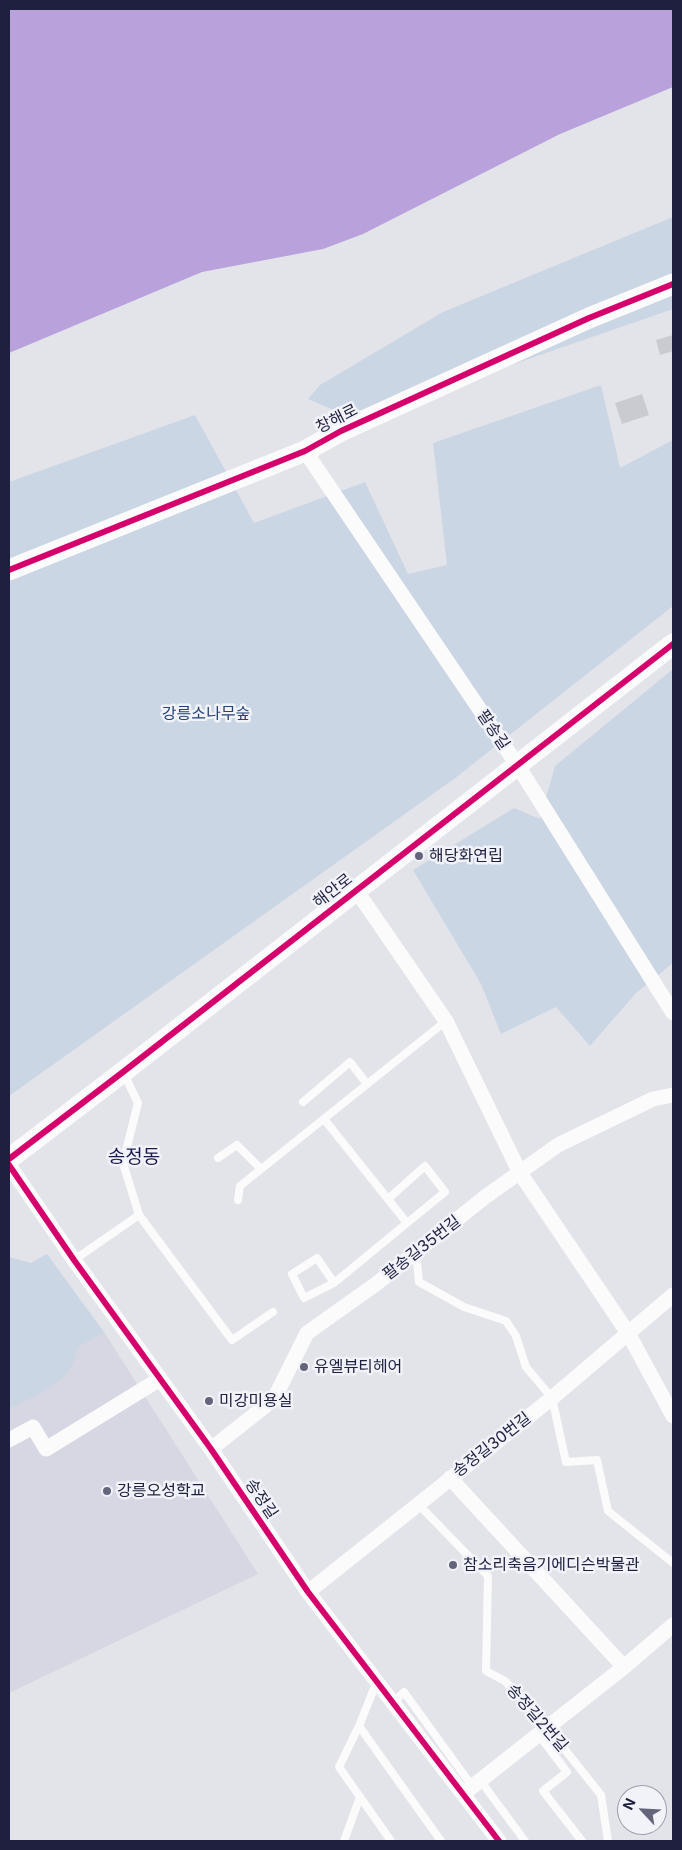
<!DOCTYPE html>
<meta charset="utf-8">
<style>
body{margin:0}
#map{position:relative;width:682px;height:1850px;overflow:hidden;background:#e3e4ea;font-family:Inter,sans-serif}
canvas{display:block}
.frame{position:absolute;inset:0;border:10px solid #1f1f3f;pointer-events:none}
.north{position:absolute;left:617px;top:1785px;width:50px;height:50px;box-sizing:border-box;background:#f1f3f9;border:1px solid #9d9eaf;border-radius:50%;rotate:295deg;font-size:14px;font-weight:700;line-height:20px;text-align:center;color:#1f1f3f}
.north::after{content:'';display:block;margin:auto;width:18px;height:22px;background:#64647b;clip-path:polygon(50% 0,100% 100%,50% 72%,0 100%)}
</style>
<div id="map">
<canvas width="682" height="1850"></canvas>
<div class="frame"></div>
<div class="north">N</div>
</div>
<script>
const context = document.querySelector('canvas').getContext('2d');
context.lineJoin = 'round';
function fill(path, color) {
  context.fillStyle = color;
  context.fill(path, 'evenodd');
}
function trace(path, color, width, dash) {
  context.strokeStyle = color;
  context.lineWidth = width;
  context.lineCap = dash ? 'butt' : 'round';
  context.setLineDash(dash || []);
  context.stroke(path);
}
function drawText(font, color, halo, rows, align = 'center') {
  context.font = font + ' Inter,"Noto Sans KR",sans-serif';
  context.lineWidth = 5;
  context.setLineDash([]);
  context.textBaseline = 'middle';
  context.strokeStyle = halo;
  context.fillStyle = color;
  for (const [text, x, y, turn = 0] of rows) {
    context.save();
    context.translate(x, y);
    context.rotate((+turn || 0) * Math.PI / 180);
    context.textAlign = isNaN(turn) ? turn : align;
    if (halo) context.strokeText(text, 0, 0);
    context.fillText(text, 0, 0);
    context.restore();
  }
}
fill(new Path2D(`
 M104,1332L258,1574L9,1693V1407L11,1408L79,1344Z`), '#d6d7e2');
fill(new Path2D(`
 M673,217V309L517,363L435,380L348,416L308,399L320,385L443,312Z
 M601,385L620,468L673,440V606L454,779L9,1096V482L195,415L254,523L365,482L408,574L447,565L433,443Z
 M673,669V963L636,993L590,1046L556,1007L501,1034L481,984L413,870L514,808L540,819L555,766Z
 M47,1254L104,1332L78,1347C76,1352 75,1358 73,1363C62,1385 33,1398 10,1408L9,1407V1257L31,1263Z`), '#cbd6e4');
fill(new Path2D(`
 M9,9H673V87L560,134L363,234L323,249L202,272L9,353Z`), '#b9a1dc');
fill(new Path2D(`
 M673,335V351L660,355L656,340Z
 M642,394L649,415L622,424L615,403Z`), '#cacbd1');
trace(new Path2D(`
 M124,1074L138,1103L123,1163L139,1215
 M303,1102L350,1062L367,1084
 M324,1119L407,1223L334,1283L317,1258L292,1274L304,1298L334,1283
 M218,1158L237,1145L261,1169
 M388,1199L425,1166L445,1192L407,1223
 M238,1200L240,1186L446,1021
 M416,1252L419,1282L464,1307L506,1321L516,1336L526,1367L552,1398L566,1462L597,1460L608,1511L673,1563
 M74,1260L139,1215L232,1340L273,1312
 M418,1504L488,1576L486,1671L505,1681L547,1727L601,1795L608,1841
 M377,1681L359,1726L441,1841
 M393,1703L404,1692L472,1786
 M359,1726L339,1767L391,1841
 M538,1734L567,1772L543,1791L582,1841
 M480,1780L525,1841
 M344,1841L360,1797`), '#fbfbfc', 8);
trace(new Path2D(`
 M305,451L518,766L673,1013
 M356,890L446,1021L520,1173L628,1333L673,1416
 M9,1165L74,1260L211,1449L308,1592L499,1841
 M9,1440L33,1427L46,1449L160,1379
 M211,1449L274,1399L307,1333L376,1284L485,1197L558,1145L653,1099L673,1095
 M450,1478L624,1667
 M308,1592L552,1398L673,1295
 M463,1794L624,1667L673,1625`), '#fbfbfc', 15);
trace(new Path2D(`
 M9,570L305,451L341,431L589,318L673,284
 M9,1159L123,1072L673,644`), '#fbfbfc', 21);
trace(new Path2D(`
 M9,570L305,451L341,431L589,318L673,284
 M9,1159L123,1072L673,644
 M9,1165L74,1260L211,1449L308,1592L499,1841`), '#d6006c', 6);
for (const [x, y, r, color] of [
 [419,856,5,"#64647b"],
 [304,1367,5,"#64647b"],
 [209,1401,5,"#64647b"],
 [107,1491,5,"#64647b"],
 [453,1565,5,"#64647b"]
]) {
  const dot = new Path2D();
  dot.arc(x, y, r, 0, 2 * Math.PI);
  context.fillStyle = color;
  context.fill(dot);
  trace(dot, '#f1f3f9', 2);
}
drawText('16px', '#1f1f3f', '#f1f3f9', [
 ["창해로",337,419,-27],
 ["팔송길",493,730,56],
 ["해안로",333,891,-38],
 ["팔송길35번길",422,1248,-38],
 ["송정길30번길",492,1445,-38],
 ["송정길",261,1499,56],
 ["송정길2번길",537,1718,49]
]);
drawText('16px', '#264379', '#f1f3f9', [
 ["강릉소나무숲",206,714]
]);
drawText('16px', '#1f1f3f', '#f1f3f9', [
 ["해당화연립",429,856],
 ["유엘뷰티헤어",314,1367],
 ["미강미용실",219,1401],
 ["강릉오성학교",117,1491],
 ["참소리축음기에디슨박물관",463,1565]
], 'left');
drawText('19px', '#1b1a52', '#f1f3f9', [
 ["송정동",134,1157]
]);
</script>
